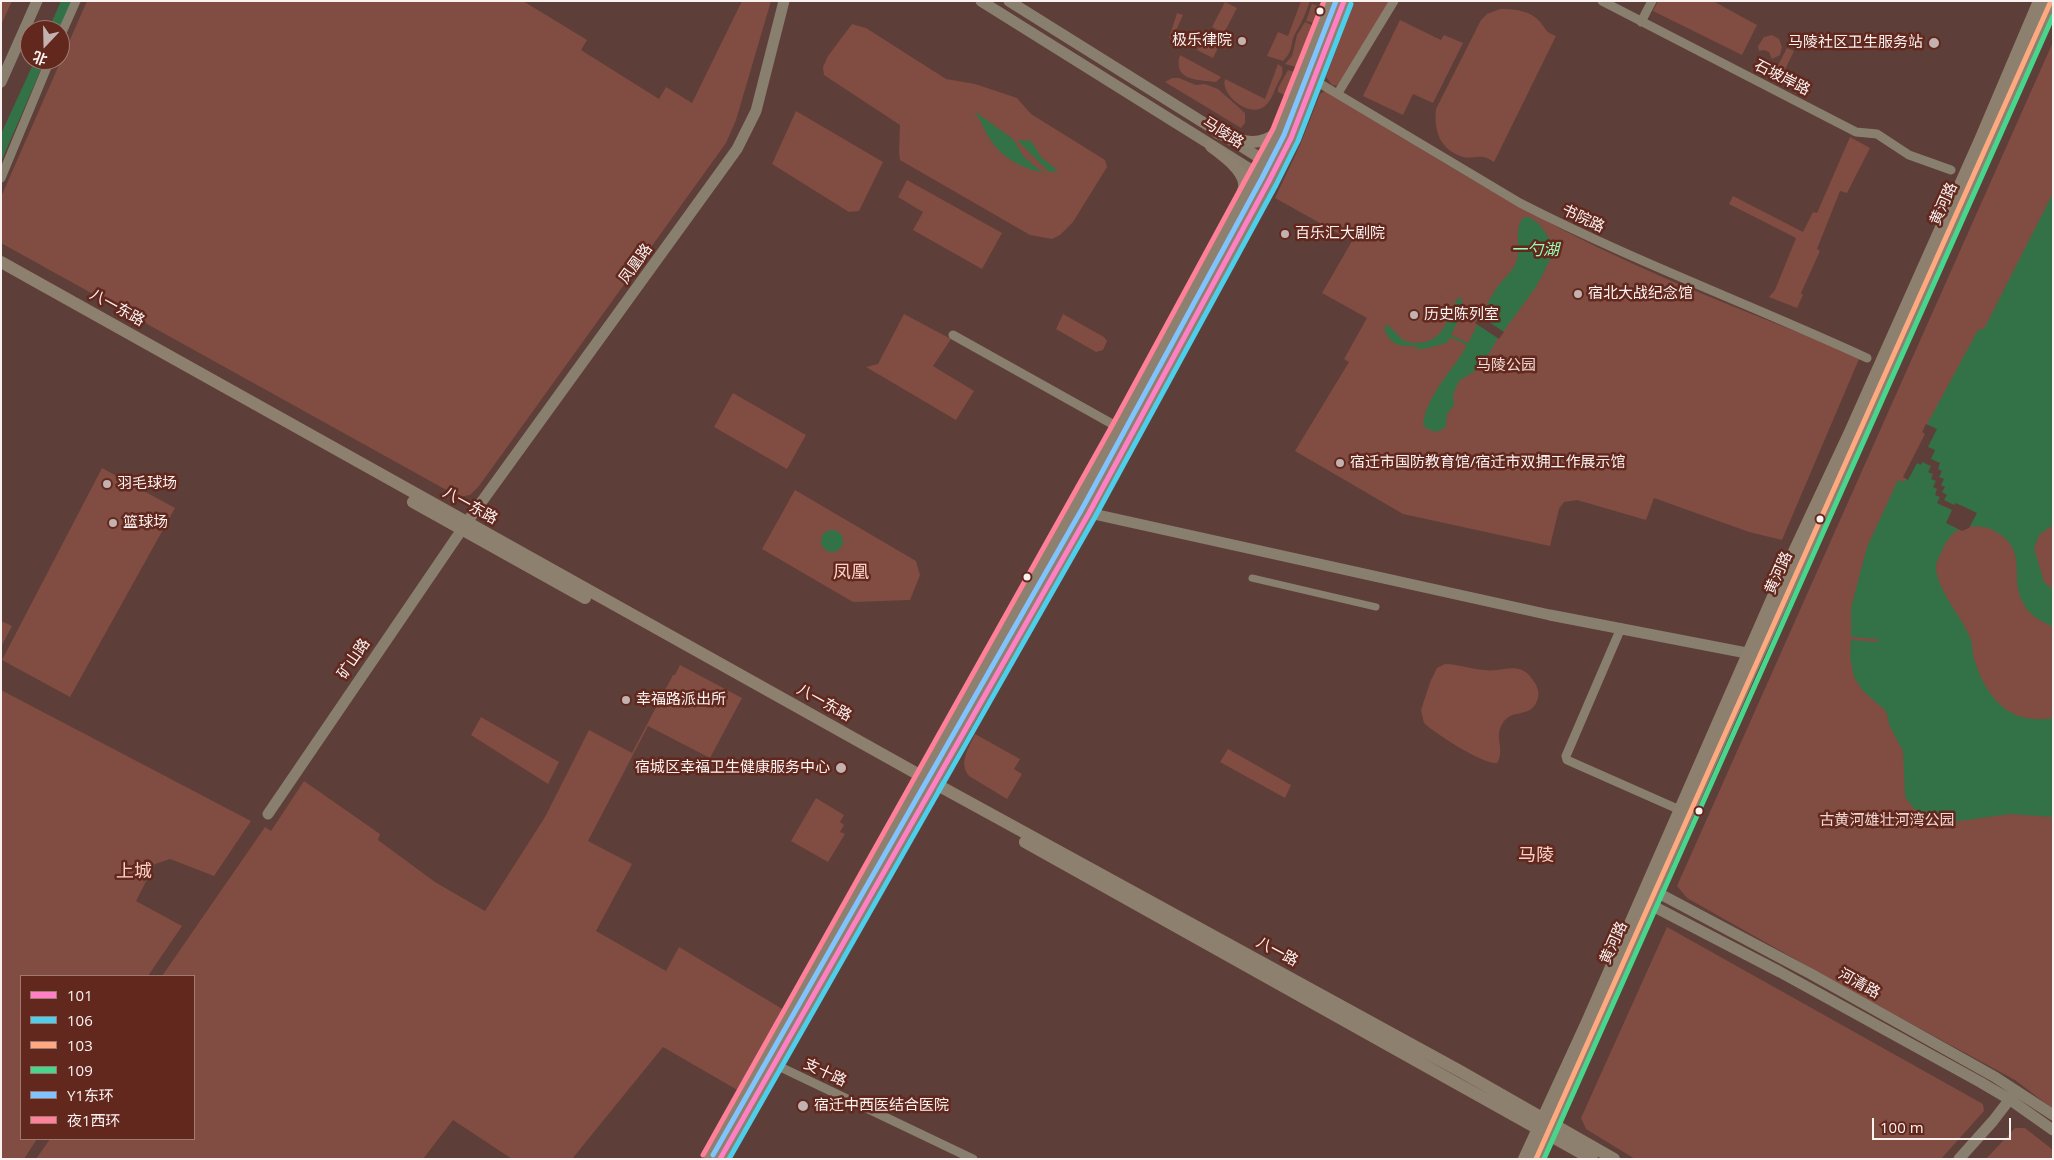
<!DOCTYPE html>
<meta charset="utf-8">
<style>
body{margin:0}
#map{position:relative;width:2054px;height:1160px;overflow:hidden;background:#5e3e38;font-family:"Open Sans","Noto Sans SC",sans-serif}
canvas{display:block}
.frame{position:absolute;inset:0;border:2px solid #faf2f1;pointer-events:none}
.legend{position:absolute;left:20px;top:975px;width:175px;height:165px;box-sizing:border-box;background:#62281e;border:1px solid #9f7972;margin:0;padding:6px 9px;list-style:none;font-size:15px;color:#faf2f1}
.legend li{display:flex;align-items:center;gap:10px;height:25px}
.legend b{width:25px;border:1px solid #9f7972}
.north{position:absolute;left:20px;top:20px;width:50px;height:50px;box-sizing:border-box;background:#62281e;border:1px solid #9f7972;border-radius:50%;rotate:201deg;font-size:14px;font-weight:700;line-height:20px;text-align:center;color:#faf2f1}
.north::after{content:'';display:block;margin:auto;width:18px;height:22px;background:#c3b3b0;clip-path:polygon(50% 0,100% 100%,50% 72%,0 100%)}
.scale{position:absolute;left:1872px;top:1118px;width:139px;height:22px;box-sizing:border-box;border:2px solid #faf2f1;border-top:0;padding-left:6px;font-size:15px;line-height:18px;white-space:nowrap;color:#faf2f1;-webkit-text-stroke:4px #62281e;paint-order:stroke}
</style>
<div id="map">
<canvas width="2054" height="1160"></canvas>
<div class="frame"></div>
<ul class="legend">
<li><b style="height:6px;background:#ff80c5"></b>101</li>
<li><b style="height:6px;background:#4dcfeb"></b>106</li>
<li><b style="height:6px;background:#ffa980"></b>103</li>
<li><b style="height:6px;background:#46d78d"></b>109</li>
<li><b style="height:6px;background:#80c4ff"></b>Y1东环</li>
<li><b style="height:6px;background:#ff8098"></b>夜1西环</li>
</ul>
<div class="north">北</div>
<div class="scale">100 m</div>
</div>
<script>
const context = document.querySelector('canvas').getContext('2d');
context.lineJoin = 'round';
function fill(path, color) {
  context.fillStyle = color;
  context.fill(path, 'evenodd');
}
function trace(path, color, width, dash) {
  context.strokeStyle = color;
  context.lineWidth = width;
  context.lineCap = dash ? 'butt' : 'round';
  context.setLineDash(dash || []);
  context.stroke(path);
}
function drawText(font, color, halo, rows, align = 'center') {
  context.font = font + ' "Open Sans","Noto Sans SC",sans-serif';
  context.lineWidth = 5;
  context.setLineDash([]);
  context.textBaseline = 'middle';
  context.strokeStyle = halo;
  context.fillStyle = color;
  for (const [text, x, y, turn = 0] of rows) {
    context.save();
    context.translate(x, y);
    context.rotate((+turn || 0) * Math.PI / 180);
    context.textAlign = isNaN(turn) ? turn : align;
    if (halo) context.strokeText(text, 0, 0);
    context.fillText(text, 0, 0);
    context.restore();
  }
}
fill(new Path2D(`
 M1,1H12L1,25Z
 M87,1H523L587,40L581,50L659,99L666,87L692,103L742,1H771L736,120L726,143L479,486L470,495L459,497L1,243V197Z
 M1301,1H1310C1305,15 1303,20 1296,32C1289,44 1295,49 1283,61L1267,56L1278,32L1288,36Z
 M1354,1H1391L1340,84L1337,86L1332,85L1326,77Z
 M1658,1H1713L1757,25L1742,55L1653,11Z
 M1225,2L1237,8L1224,33L1212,27Z
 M1312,4L1319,6L1313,23L1306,21Z
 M1500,9C1514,9 1531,10 1541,23C1547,31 1546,32 1556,36L1494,162C1491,160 1486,157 1483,157C1476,156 1469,159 1463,157C1439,149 1434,131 1436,109L1481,20L1487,14Z
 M1177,13L1183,15L1172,39L1169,38Z
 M1400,20L1441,40L1444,35L1463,43L1433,103L1413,94L1403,115L1363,96Z
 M1305,22L1312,25L1296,67L1285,64L1292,56L1297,35Z
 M852,24L866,28L946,79L975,84L1017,98L1031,114L1105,160L1107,167L1073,222L1060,235L1052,239L1030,235L900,160L899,152L900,125L824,75L823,67L828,56Z
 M1207,30L1223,38L1213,58L1197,50Z
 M1772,35L1779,39L1782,47L1780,55L1772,59L1769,52L1764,50L1759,51L1758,46L1764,37Z
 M2053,42V1109L2015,1080L1862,997L1687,898L1677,886Z
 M1787,48L1794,51L1781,78L1773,75Z
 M1180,55L1221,77L1216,82C1199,80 1172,81 1180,55Z
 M1278,64L1282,67C1284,74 1280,79 1277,85C1273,93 1271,103 1262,108C1247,116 1220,94 1225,79L1265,99Z
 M1288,70L1295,72L1286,96L1278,92V88Z
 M1172,78H1179L1196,85L1205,84L1218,89L1245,113V123L1241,128L1165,82Z
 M1325,91C1405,139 1484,189 1567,232C1652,276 1743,310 1832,346L1859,359L1782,540L1749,532L1654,498L1646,520L1577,500L1564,502L1559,509L1550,546L1403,514L1295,451L1349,362L1344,359L1367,318L1322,293L1352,241L1275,198L1300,145L1320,94Z
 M796,111L883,162L859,211L849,212L772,164Z
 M1850,137L1870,148L1847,193L1840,191L1817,249L1820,251L1801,293L1803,295L1797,308L1769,297L1775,290L1796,238L1729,204L1733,196L1803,232L1813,212L1817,213Z
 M907,180L1002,233L982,269L913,230L923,212L898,197Z
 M904,314L951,339L933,366L974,391L956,420L866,367L878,364Z
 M1063,314L1104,337L1107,341L1103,350L1096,352L1056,329Z
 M733,393L806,435L787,469L714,427Z
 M102,468L175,508L70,697L2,660Z
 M795,490L916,561L920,575L910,600L853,602L762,549Z
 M1,621L12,626L1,647Z
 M1445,664C1458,664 1471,669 1484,670C1506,673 1520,658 1535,683C1539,690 1540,697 1535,705C1526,718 1510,708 1501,726C1495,738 1505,751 1497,763C1484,765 1434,733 1424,723L1421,710L1431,680L1437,668Z
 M680,665L742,698L710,758L648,726L588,841L632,864L596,931L666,971L679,947L784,1010L739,1091L663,1047L572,1159H512L453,1120L423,1159H36L50,1139H194V976H162L265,827L271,831L304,781L380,834L378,840L435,882L485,911L545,817L589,730L632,753L673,675H675Z
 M1,690L251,821L214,876L170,859L155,864L136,901L182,926L148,976H21V1139H37L24,1159H1Z
 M481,717L559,762L548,784L471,735Z
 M975,734L1020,759L1014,769L1022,774L1007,799L969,776C958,762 969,748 975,734Z
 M1228,749L1291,785L1285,798L1220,762Z
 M816,798L844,815L840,822L844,825L840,832L845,834L828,862L791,841Z
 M1667,927L1983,1104L1984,1111L1941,1159H1635L1586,1129L1581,1118Z
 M2015,1128H2025L2053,1150V1159H1986Z`), '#814c41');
fill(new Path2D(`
 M61,1H72L59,30H48Z
 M35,60H45L1,162V134Z
 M974,111L1013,139L1024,157L1043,173C1020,167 1000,157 988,136C983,127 980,119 974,111Z
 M1017,140L1031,141L1041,157L1058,171L1049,172Z
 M2053,193V525L2040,534L2034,548L2044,582L2053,590V627C2040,620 2028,615 2022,601C2011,579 2025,556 2004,537C1998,533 1991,528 1984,527C1975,526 1966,525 1958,530C1952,533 1944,544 1942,551C1940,555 1937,560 1936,565C1935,589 1963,617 1971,640C1973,646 1972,653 1974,659C1986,697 2009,726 2053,718V817L2010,814L1952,822H1938L1917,812L1905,797L1903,751L1890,727L1886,711L1863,691L1854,677L1850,657L1851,640L1878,642V639L1851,637V608L1867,547L1898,480L1904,482L1929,433L1924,430L1978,330L1984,329Z
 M1524,217H1529L1538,223L1545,232L1550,240L1552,251L1550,260L1536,287L1497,340L1481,367L1459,381L1453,395L1454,405L1447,414L1446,426C1439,435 1430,432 1423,425C1425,402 1444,379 1457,361C1473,339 1481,312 1496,289C1501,281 1510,274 1515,265C1523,250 1512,229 1524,217Z
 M1462,298V303L1456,317L1458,321L1447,343L1423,349H1417L1415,346C1398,347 1389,344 1384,327L1387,325C1394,329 1398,337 1405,341C1411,344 1419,343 1425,342C1446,337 1448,315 1457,299Z
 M821 541a11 11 0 1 1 22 0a11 11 0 1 1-22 0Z`), '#327246');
fill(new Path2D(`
 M1480,316L1504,332L1499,339L1475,323Z
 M1926,424L1937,429L1928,447L1935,450L1931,459L1940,463L1938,469L1942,471L1939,477L1944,479L1941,485L1945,487L1942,492L1947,495L1944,500L1954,505L1956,503L1977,513L1969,528L1962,531L1946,523L1952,510L1937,503L1940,497L1935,495L1937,489L1933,487L1936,481L1931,479L1933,474L1928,472L1931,466L1922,462L1921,465L1917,463L1908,480L1903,477L1925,434L1922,432Z`), '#5e3e38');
trace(new Path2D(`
 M1451,336L1467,344`), '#327246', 2.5);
trace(new Path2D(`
 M1252,578L1376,607`), '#897f6f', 7);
trace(new Path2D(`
 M1602,1L1856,132L1877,134L1909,155L1951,170
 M1641,22L1652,1
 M60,37L76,1
 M1309,77L1520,203C1633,261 1752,305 1867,358
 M1338,93L1394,1
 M1,178L50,60
 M953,335L1132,435
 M1621,628L1566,756L1567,760L1680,810
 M774,1064L973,1159`), '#897f6f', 9);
trace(new Path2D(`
 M981,1L1269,181
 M1009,1L1276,168
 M1,82L37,1
 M1089,513L1550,615L1757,655
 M268,814L467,522L737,149L756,111L784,1
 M1647,887L1811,974L1995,1077L2053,1115
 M1649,904L1780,972L1980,1082L2009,1099L2053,1130
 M1959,1159L1993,1121L2013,1095`), '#897f6f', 11);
trace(new Path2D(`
 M1218,133C1244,142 1256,148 1280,132
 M1211,146C1222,155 1242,168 1244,183C1245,187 1243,191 1242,195
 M1,262L923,777L1460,1071L1614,1159
 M413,502L585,598
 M1025,842L1592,1159
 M710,1159L1120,428L1280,132L1332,1
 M720,1159L972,715L1089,513L1269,181L1291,138L1344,1
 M1524,1159L1587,1022L1775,592L1849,434L1980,140L2039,1
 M1536,1159L1752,669L1859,434L2051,1`), '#8e806e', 12);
trace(new Path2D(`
 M720,1159L1089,513L1269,181L1291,138L1344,1`), '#ff80c5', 5);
trace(new Path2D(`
 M729,1159L1095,517L1276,185L1298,141L1351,4`), '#4dcfeb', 5);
trace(new Path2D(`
 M1536,1159C1706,772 1880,387 2051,1`), '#ffa980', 5);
trace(new Path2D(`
 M1544,1159C1713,777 1884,397 2053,16`), '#46d78d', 5);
trace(new Path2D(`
 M713,1155L1082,509L1262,178L1284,135L1336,1`), '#80c4ff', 5);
trace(new Path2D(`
 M703,1155L1113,424L1273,129L1324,1`), '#ff8098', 5);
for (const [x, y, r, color] of [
 [1320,11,4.5,"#faf2f1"],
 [1242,41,5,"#c3b3b0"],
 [1934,43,6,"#c3b3b0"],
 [1285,234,5,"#c3b3b0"],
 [1578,294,5,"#c3b3b0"],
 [1414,315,5,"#c3b3b0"],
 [1340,463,5,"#c3b3b0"],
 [107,484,5,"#c3b3b0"],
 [1820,519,4.5,"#faf2f1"],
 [113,523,5,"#c3b3b0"],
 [1027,577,4.5,"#faf2f1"],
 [626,700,5,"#c3b3b0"],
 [841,768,6,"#c3b3b0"],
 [1699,811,4.5,"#faf2f1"],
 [803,1106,6,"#c3b3b0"]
]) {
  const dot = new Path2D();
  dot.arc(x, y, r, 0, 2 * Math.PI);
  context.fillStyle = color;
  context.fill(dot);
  trace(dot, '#62281e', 2);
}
drawText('15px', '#faf2f1', '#62281e', [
 ["极乐律院",1232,41,"right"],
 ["马陵社区卫生服务站",1923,43,"right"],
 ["百乐汇大剧院",1295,234],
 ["宿北大战纪念馆",1588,294],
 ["历史陈列室",1424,315],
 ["宿迁市国防教育馆/宿迁市双拥工作展示馆",1350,463],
 ["羽毛球场",117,484],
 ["篮球场",123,523],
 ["幸福路派出所",636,700],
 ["宿城区幸福卫生健康服务中心",830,768,"right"],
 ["宿迁中西医结合医院",814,1106]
], 'left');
drawText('15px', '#faf2f1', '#62281e', [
 ["石坡岸路",1782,78,27],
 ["马陵路",1223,133,32],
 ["黄河路",1944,204,-66],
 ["书院路",1583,219,25],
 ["凤凰路",636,264,-54],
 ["八一东路",117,308,29],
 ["八一东路",470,506,29],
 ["黄河路",1779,573,-66],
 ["矿山路",354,659,-56],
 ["八一东路",824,703,29],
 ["黄河路",1614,943,-66],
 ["八一路",1277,952,28],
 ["河清路",1859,984,29],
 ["支十路",825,1073,25]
]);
drawText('15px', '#f1dad5', '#62281e', [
 ["马陵公园",1506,366],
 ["古黄河雄壮河湾公园",1887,821]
]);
drawText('italic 16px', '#9afcb6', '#62281e', [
 ["一勺湖",1535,250]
]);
drawText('18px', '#fcd0c7', '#62281e', [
 ["凤凰",851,573],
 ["马陵",1536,856],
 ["上城",134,872]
]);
</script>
